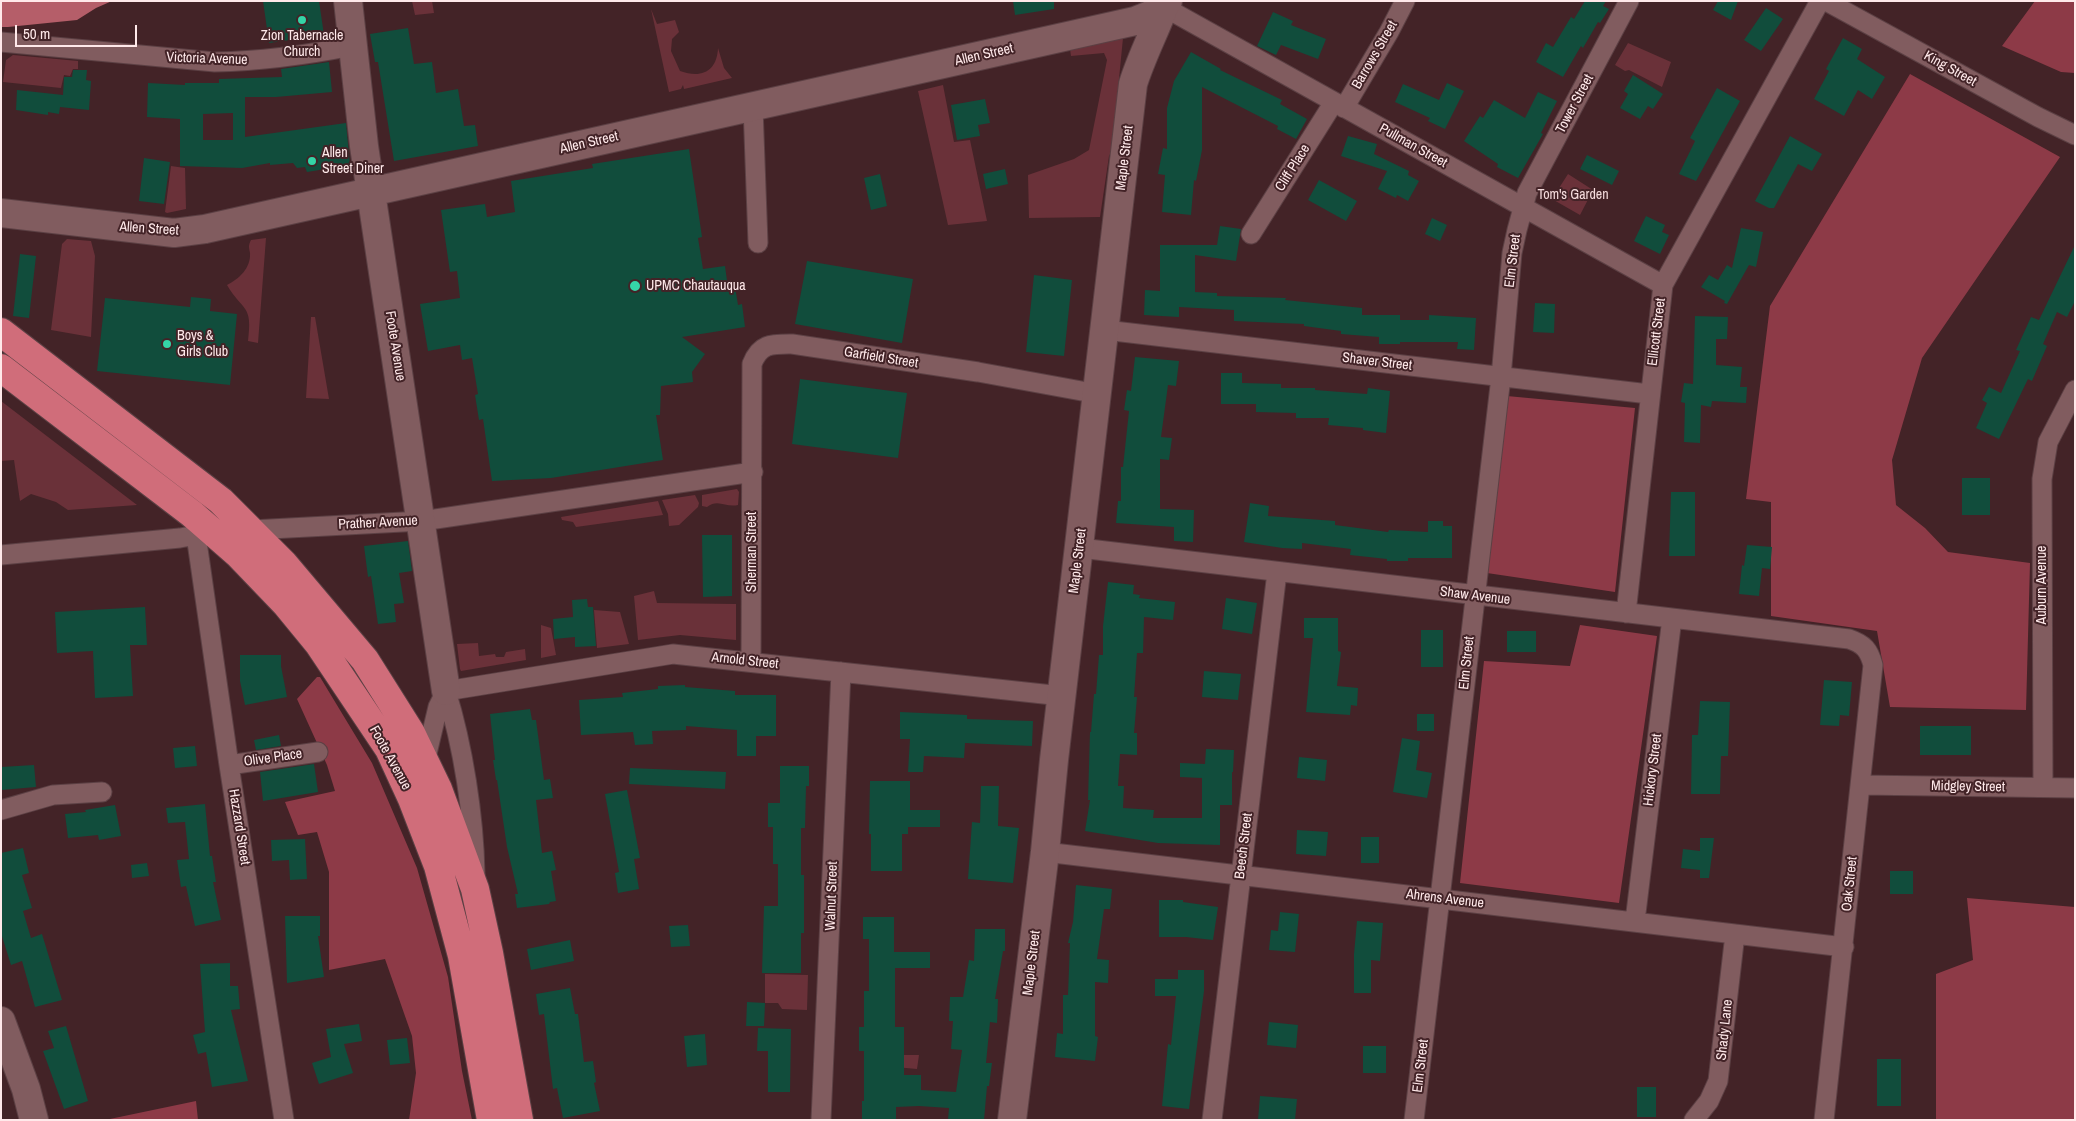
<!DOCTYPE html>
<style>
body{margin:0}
#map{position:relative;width:2076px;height:1121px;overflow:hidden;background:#432327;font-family:"Archivo Narrow",sans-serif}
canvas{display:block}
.frame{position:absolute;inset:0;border:2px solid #ffe9ea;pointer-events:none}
.scale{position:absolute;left:15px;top:25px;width:122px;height:22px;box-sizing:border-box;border:2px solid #ffe9ea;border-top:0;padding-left:6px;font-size:15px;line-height:18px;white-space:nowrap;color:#ffe9ea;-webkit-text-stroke:4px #432327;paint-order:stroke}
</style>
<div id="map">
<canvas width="2076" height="1121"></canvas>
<div class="frame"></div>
<div class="scale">50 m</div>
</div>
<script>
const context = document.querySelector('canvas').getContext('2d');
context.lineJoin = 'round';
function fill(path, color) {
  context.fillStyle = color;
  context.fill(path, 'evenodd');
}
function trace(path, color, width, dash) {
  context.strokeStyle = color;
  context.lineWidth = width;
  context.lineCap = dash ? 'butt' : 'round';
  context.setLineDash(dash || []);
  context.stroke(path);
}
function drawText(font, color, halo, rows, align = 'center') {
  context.font = font + ' "Archivo Narrow",sans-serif';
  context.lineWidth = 4;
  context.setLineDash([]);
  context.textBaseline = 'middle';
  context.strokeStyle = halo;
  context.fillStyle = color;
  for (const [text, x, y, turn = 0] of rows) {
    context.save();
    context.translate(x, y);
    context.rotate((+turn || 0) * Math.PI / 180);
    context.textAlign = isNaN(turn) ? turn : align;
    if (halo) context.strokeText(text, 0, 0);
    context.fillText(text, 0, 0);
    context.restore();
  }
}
fill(new Path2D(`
 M412,1H432L434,13L415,15Z
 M651,9L657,24L675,20L679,32L672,39L671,51L680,71C702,79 717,71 718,48L724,68L732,78L684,89L683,85L681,89L669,92Z
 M1123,38L1112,150L1109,156L1100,217L1029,218L1028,175L1074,159L1089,150L1107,60L1104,53L1071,56L1070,49Z
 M1628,43L1671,62L1662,87L1629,70L1625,71L1615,65Z
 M13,55L78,61V69H73L70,76L64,75L61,88L3,82L6,60Z
 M943,85L954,142L970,140L987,221L948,225L918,91Z
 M171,166L185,168L186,209L167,213L165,212Z
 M1568,174L1593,190L1580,215L1552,199Z
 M266,238L258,343L248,341C253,304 243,312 227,285C239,279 251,268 250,253C249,247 248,246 251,240Z
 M67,239L91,241L95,256L91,337L51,330L62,244Z
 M311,317H315L329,399L306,398Z
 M1,401L137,505L68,510L56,502L31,494L20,501L14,460L1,461Z
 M737,489L739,492L738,505C726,508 718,498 707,507L702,506V495Z
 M695,495L699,503L698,507L679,525L669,526L668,514L662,500Z
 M658,501L663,515L576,527L573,522L562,520L561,517Z
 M654,591L657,603L736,604V640L680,635L638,640L634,596Z
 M594,610L620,612L629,644L597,648Z
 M541,625L551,628L556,655L541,658Z
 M478,643L479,656L495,654L496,657H504L506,652L525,649L526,660L461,671L460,669L457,644Z
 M765,974L808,975L807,1010L782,1009L778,1003H765Z
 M884,1055H919L917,1069L895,1067Z`), '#6a3139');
fill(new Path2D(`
 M2035,1H2075V73L2061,72L2002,46Z
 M1910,74L2060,157L1922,358L1892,460L1896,505L1925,528L1948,552L2030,563L2026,710L1890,707L1877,631L1771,616V502L1746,499L1770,306Z
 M1507,396L1635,408L1615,592L1487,573Z
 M1580,625L1657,636L1619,903L1460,883L1484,661L1570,666Z
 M317,677H320L372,763L417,868L448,977L462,1071L472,1120H409L416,1073L412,1036L385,959L329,970V872L317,832L298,835L285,802L335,791L327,765L297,699Z
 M1967,898L2075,907V1120H1936V974L1973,960Z
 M196,1101L198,1120H105Z`), '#8d3a47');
fill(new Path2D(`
 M1,1H112L96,8L77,20L8,27H1Z`), '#b55e69');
fill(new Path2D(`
 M263,1H319L324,35L269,43Z
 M1013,1H1054V9L1015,15Z
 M1585,1H1606L1603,6L1609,9L1600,23L1598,22L1583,48L1581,46L1563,77L1536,62L1546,43L1553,47L1571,17L1574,19Z
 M1718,1H1738L1731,20L1713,10Z
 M1766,8L1783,19L1761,51L1744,40Z
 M1273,12L1293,21L1291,25L1326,39L1318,59L1281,45L1276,55L1257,46Z
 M408,28L414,64L432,62L436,93L458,89L464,126L475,125L478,146L394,161L378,62H375L370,34Z
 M1843,38L1862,49L1857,59L1885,77L1872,99L1858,90L1844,116L1814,99L1829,71L1826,69Z
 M1191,52L1221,69L1220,70L1282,100L1280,104L1307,119L1296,139L1277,129L1278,126L1202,87V150L1196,181L1194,180L1191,215L1162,212L1165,175L1158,174L1163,148L1167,149V108L1174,81Z
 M329,62L332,92L276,97H245V137L346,123L350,165L307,172L305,167L297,168L293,163L270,165V163L242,168L180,166V119L147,117L148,83L185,85V83H219V79L282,77L281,69ZM233,113V140H203V114Z
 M73,70H87L86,80L91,81L89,110L60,107L59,114L48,112V115L16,110L17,90L63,95L64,77H72Z
 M1633,75L1663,94L1653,109L1648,106L1640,119L1620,108L1628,94L1624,91Z
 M1447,83L1464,91L1445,129L1428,121L1430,118L1395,102L1403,84L1439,100Z
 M1717,88L1740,101L1696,181L1679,174L1695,141L1690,138Z
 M1538,92L1557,101L1541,133L1543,134L1518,178L1497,167L1498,164L1464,141L1480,116L1483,118L1494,100L1525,118Z
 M985,99L990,123L978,125L980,136L957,140L951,105Z
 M1348,136L1377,144L1374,154L1409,171L1408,175L1419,181L1408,201L1397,195L1396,198L1378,189L1387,171L1341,156Z
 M1790,136L1822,154L1812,171L1798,164L1774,208H1769L1755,201Z
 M689,149L702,237L698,238L703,269L725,266L728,288L735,287L738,305L742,304L745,327L682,337L705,354L692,372L693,382L661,386L660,415H656L663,460L551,478L492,481L483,419L479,420L475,395L478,394L472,358L462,360L460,345L428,351L420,304L460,298L457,271L450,272L441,210L485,204L487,217L515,212L511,181L593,168L592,164Z
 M1587,155L1619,171L1612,185L1580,169Z
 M144,158L170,162L164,204L139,201Z
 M1005,169L1008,184L986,189L983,174Z
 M880,174L887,206L871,210L864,178Z
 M1319,180L1357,201L1346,221L1308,200Z
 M1646,216L1665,225L1662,232L1669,235L1660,254L1634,241Z
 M1432,218L1447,225L1440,241L1425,234Z
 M1220,226L1241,229L1236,261L1195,255V292L1217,293V296L1286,298L1285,300L1362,308V315H1400V320H1429V315L1476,318L1474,350L1457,349L1458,342H1400V344H1379V337L1341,334V331L1304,326V324L1234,321V310L1179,307V317L1144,315L1145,290L1160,291V245H1217Z
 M1741,228L1763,232L1756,267L1749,265L1727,304L1724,303L1725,301L1701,287L1709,275L1718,280L1727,265L1732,268Z
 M2075,245V301L2067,317L2057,312L2043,344L2047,346L2032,381L2028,379L1999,439L1976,428L1987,403L1982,400L1989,387L2001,393L2020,351L2016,350L2031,317L2039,320Z
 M20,254L36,256L29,318L13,316Z
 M807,261L913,279L902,343L795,324Z
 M1034,275L1072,280L1064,356L1026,352Z
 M191,297L211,299L210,311L237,314L230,385L97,371L105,298L190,307Z
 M1535,303L1555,304L1554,333L1533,332Z
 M1695,316L1728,317L1727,339H1716V365L1742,367L1740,387H1747L1746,403L1712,401L1711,407L1701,405L1700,443L1684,442L1685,403L1681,402L1684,383L1693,384Z
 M1135,357L1179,361L1176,386L1168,385L1161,437L1172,438L1169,460L1160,459V509L1194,510L1193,542L1174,541V527L1116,523L1118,501H1121V467H1123L1129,411L1124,410L1127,390L1131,391Z
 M1221,373H1242V383L1281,384V388H1315V390L1367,394L1368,388L1390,391L1386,433L1363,430V428L1328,425L1329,418H1296V413L1256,412V404H1221Z
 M800,379L907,393L898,458L792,444Z
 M1962,478H1990V515H1962Z
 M1671,492H1695V556H1669Z
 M1250,503L1269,506L1268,516L1335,521V525L1388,532L1389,530L1428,532V521H1443V526H1452V558H1408V561H1387V559L1350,555L1351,549L1302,543V549L1282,548L1244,542Z
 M702,535H732V596L703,597Z
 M408,541L412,571L399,573L404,603L394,604L396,622L378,624L371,576L368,577L364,546Z
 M1747,545L1772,547L1770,569L1762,568L1759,596L1739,594L1742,565L1744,566Z
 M1108,582L1134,585L1133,594L1140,595L1139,598L1175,602L1173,620L1144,617L1143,653H1137L1134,697H1137L1134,733H1137V755L1120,754L1118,786H1124L1123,808L1154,810L1153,818H1202V778L1180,777V763L1205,764L1206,749L1234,750L1233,772H1232V805H1220V845L1158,843L1085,831L1090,800H1088L1090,732H1091L1094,694H1096L1099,655H1103V626Z
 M1226,598L1257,603L1252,634L1222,629Z
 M587,599L588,607H593L596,646L575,647V637L554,639L553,619L573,617L572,600Z
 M145,607L147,645H130L133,696L95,698L93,651L57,653L55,612Z
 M1304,618H1338V651L1341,652L1337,686L1358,688L1357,706L1351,705L1350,715L1306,712L1313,638H1304Z
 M1421,630H1443V667H1421Z
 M1507,631H1536V652H1507Z
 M240,655H281V666L287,697L245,705L240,681Z
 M1204,671L1241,674L1238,700L1202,697Z
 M1824,680L1852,682L1849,716L1840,715L1839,726L1820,725Z
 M685,685V687L735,691V695H776V736H756V756H737V730L686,726V730L652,731L653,744L635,745L633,732L581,735L579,700L623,697L622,693L658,689V686Z
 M1700,701L1730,702L1728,756H1721L1720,794H1691L1692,735H1698Z
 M530,709L532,720H536L544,780L550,779L553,798L536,800L542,853L552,851L556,870L551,871L556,901L550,902L549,904L517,908L515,894H518L507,847L497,780H496L493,760H495L490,714Z
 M900,712L967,715V719L1033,721L1032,746L965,743L964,758L924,756L923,772H908L910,739H900Z
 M1417,714H1434V731H1417Z
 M1920,726H1971V755H1920Z
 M279,735L281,746L256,750L254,740Z
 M1402,738L1420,741L1416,770L1432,773L1427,798L1393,792Z
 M195,746L197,766L175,768L173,748Z
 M1299,757L1327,760L1325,781L1297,778Z
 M314,764L318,792L263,801L260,772Z
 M34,765L36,787L1,790V767Z
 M780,766H809V786H806L805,828H801V875H804V933H801V973H762L764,906H778V864H773V827H768V803H780Z
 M630,768L726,772L725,789L629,784Z
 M870,781H910V810H940V827H908V834H902V871H871V834H869Z
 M981,786H999L998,826L1019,828L1013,883L968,879L972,822L980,823Z
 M627,790L640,858L634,859L639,889L618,893L615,873L619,872L605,794Z
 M205,804L210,856H212L216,882H213L221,920L195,926L186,886L181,887L177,860L189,859L185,822L168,823L166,808Z
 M115,805L121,836L99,840L98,835L68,838L65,814L86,812L85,810Z
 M1297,830L1328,832L1326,856L1296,854Z
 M1361,837H1379V863H1361Z
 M1700,838H1714L1709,878H1700V870L1681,868L1683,849L1700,851Z
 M305,839L307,879L290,880L289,860L272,861L271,840Z
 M23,848L29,873L22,875L32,908L23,911L31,938L42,934L62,1000L35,1007L22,961L11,965L1,933V853Z
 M147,863L149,876L132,878L131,865Z
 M1890,871H1913V894H1890Z
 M1076,885L1112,889L1110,909H1104L1097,959L1109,960L1108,983L1095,982V1036L1098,1037L1095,1061L1055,1057L1057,1033L1063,1034V995H1068L1070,943H1068L1073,922Z
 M1159,900H1183V902L1218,907L1213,940L1186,937H1159Z
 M1280,912L1299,914L1295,952L1269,950L1271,930L1278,931Z
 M285,916H320V936H318L324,977L287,983Z
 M863,917H894V952H930V968H895V1027H904V1075H921V1090L956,1092L962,1050L951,1049L953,1021H949L950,997H963L969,960L974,961L975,929H1005V951H1003L995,999H998L997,1023L990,1022L986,1063H992L989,1086H987L984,1120H948L949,1108L919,1106L896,1107V1120H862V1101H864V1051H859V1027H864V991H869V939H863Z
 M1357,921L1383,923L1380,961L1371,960V993H1354V954Z
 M688,925L690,946L671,947L669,926Z
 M570,940L574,961L531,970L527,949Z
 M230,963V986H238L240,1009L231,1010L248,1081L212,1087L206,1052L198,1054L193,1035L205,1032L200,964Z
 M1178,970H1204V991L1189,1109L1162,1106L1168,1044L1171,1045L1176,996H1155V979H1178Z
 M570,988L575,1014H578L584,1062L593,1061L596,1082L594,1083L600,1111L563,1118L557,1088L553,1089L544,1014L539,1015L536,994Z
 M747,1002L765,1003L764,1026H746Z
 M1269,1022L1298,1025L1296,1048L1267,1045Z
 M359,1024L362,1041L344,1044L353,1073L319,1084L312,1063L331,1057L326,1029Z
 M66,1026L88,1101L64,1109L43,1051L54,1048L48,1031Z
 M758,1028L791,1029L790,1092H768V1051H757Z
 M705,1034L707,1065L687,1067L684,1036Z
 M407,1038L410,1063L390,1065L387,1040Z
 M1363,1046H1386V1073H1363Z
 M1877,1059H1901V1106H1877Z
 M1637,1087H1656V1117H1637Z
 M1260,1096L1297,1099L1295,1120H1258Z`), '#114d3c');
const street = new Path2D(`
 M1826,1L2038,117L2075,135
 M1164,7L1663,285
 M1,42L215,62C262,61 307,55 352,46
 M753,107L758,243
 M1344,108L1389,32L1405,1
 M1251,234L1334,102
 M1105,330L1649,394
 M196,535L229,765L284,1120
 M1080,548L1849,639C1864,644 1869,650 1873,665L1824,1120
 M1,555L180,538L213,532L422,521L753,472
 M1626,613L1663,285L1820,1
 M751,661L752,364C760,343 772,344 792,344L978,372L1098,394
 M446,691L673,654L1062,696
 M446,691C463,746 474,816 475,874
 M229,765L318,752
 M424,766L438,707L446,691
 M1860,785L2075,788
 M2043,787L2042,479L2048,442L2075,390
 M1,810L53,795L102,792
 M1045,852L1844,947
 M1635,921L1672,618
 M821,1120L841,672
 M1212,1120L1277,572
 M1414,1120L1501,377L1512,253L1517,230L1527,193L1629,1
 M1694,1120L1709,1101L1718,1081L1735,934`);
const secondary = new Path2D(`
 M348,1L364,146L446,691
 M1,213L174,233L205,229L1135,21C1147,16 1160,12 1168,1
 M1,1021L26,1089L34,1120
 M1012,1120L1045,852L1054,760L1133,84C1141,58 1154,33 1164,7`);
const highway = new Path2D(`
 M1,332L221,501L284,564L365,660L411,733L438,789L475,889L489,953L519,1120
 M1,368L192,514L239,555L286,604L318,643L389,749L412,799L438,866L462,956L491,1120`);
trace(street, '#5c4044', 21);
trace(secondary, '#5c4044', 30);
trace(highway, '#5c4044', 30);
trace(street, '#815c5f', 19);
trace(secondary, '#815c5f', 28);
trace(highway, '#d06d7a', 28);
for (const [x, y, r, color] of [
 [302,20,5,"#35d4a7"],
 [312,161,5,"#35d4a7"],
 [635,286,6,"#35d4a7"],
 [167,344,5,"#35d4a7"]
]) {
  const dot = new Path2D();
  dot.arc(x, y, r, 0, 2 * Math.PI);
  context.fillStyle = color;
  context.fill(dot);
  trace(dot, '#432327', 2);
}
drawText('14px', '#ffe9ea', '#432327', [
 ["Zion Tabernacle",302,36,"center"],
 ["Church",302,52,"center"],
 ["Allen",322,153],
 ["Street Diner",322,169],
 ["UPMC Chautauqua",646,286],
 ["Boys &",177,336],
 ["Girls Club",177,352]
], 'left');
drawText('14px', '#ffe9ea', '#432327', [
 ["Allen Street",984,55,-13],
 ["Barrows Street",1375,55,-60],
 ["Victoria Avenue",207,59,2],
 ["King Street",1950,69,29],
 ["Tower Street",1575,104,-62],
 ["Allen Street",589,143,-13],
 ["Pullman Street",1413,146,29],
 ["Maple Street",1125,158,-83],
 ["Cliff Place",1293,168,-58],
 ["Allen Street",149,229,4],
 ["Elm Street",1513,261,-83],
 ["Ellicott Street",1657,332,-83],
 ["Foote Avenue",395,346,81],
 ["Garfield Street",881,358,9],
 ["Shaver Street",1377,362,7],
 ["Prather Avenue",378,523,-3],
 ["Sherman Street",752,552,-90],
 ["Maple Street",1078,561,-83],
 ["Auburn Avenue",2042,585,-90],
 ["Shaw Avenue",1475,596,7],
 ["Arnold Street",745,661,6],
 ["Elm Street",1467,663,-84],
 ["Olive Place",273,758,-8],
 ["Foote Avenue",390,758,61],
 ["Hickory Street",1653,770,-83],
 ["Midgley Street",1968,787,1],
 ["Hazzard Street",239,827,81],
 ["Beech Street",1244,846,-83],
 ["Oak Street",1850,884,-84],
 ["Walnut Street",832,896,-88],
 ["Ahrens Avenue",1445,899,7],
 ["Maple Street",1032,963,-83],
 ["Shady Lane",1725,1030,-84],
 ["Elm Street",1421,1066,-83]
]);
drawText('14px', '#f4dbdc', '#432327', [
 ["Tom's Garden",1573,195]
]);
</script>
